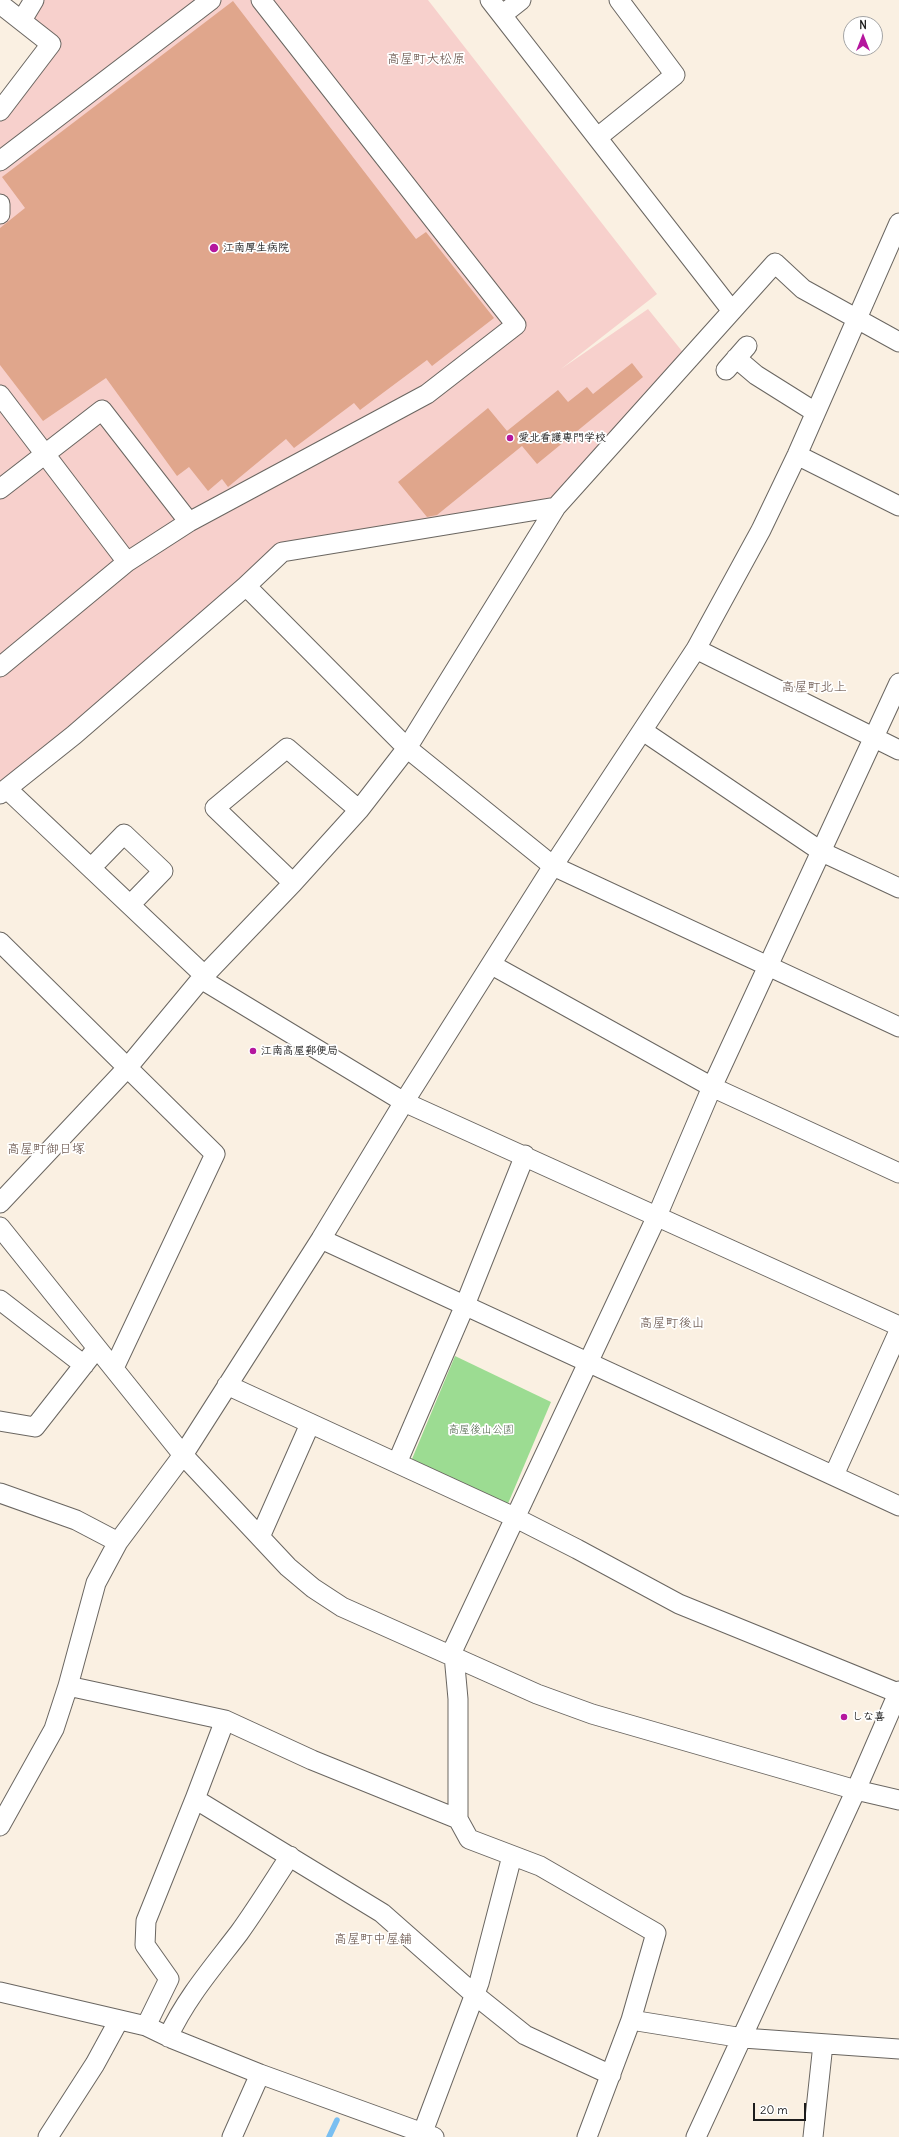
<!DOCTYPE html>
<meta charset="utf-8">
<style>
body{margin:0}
#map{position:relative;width:899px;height:2137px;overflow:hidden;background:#faf0e2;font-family:Delius,sans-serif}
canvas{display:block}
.north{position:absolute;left:843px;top:16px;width:40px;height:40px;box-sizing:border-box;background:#fff;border:1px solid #a4a4a4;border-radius:50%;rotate:0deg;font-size:11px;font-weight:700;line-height:16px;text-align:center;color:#1c1c1c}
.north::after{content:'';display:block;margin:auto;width:14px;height:18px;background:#b5179e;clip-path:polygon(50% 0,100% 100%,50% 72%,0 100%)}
.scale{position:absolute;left:753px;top:2103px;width:53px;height:18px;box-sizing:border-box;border:2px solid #1c1c1c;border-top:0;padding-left:5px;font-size:12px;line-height:14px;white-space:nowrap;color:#1c1c1c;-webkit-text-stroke:3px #fff;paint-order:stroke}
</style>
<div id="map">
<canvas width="899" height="2137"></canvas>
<div class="north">N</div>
<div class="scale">20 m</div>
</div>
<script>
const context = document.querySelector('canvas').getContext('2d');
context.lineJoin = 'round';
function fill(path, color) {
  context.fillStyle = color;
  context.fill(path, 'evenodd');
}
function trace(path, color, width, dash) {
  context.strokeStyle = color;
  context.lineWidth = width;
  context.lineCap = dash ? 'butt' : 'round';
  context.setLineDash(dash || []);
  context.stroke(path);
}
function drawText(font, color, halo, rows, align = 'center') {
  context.font = font + ' Delius,"Klee One",sans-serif';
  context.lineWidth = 3.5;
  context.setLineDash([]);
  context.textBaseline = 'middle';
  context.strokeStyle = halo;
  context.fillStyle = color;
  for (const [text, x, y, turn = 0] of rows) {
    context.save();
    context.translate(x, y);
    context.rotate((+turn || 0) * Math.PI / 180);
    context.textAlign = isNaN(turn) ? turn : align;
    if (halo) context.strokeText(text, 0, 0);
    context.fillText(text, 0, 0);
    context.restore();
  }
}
fill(new Path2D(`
 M34,0H428L657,294L561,369L648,309L690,361L556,507L282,552L0,793V111L51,44L22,20Z`), '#f7d0cc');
fill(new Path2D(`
 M455,1356L551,1402L507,1506L412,1459Z`), '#9cdc92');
trace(new Path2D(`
 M329,2137L337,2120`), '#7abff1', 5.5);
fill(new Path2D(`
 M233,1L416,239L426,232L494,318L432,366L427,360L360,410L354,403L294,448L286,439L228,487L222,479L208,491L189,467L177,476L106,378L43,421L0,365V228L25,208L2,177Z
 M632,363L643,377L537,464L522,446L437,515L427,517L398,482L488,408L507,431L558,390L568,402L587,387L593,394Z`), '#e0a68c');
const minor = new Path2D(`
 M490,0L732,311
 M0,4L51,44L0,111
 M502,15L521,0
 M22,20L34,0
 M598,137L675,75L619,0
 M0,161L211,0
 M0,204V214
 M736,358L756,375L815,412
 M726,370L747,346
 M0,395L127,562
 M797,455L899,506
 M0,489L102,410L189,522
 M246,586L282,552L556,507L775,263L803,289L899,342
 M696,649L899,750
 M0,667L127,562L189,522L427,394L516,325L261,0
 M643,731L822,852L899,888
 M7,789L204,975
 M0,794L74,735L246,586L407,748L553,866L899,1027
 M91,868L124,834L163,871L130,905
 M293,883L215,808L287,748L359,810
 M0,942L215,1154L114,1368
 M492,965L712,1087L899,1173
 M201,979L404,1102L899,1326
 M0,1203L128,1067L201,979L293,883L359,810L407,748L556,507
 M0,1227L183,1455L288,1567L313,1588L342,1607L537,1694L592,1714L856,1790L899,1800
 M321,1239L899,1506
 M0,1300L84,1365
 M227,1385L514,1517L577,1549L679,1604L898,1693
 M0,1421L35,1427L97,1348
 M397,1463L465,1305L525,1155
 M834,1475L899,1331
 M0,1493L76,1520L118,1542
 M260,1537L310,1424
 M451,1654L657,1216L712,1087L899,683
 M454,1655L458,1699V1819
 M68,1686L225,1720L312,1760L458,1819L469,1839L540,1866L656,1933L631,2020L587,2137
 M195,1799L225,1720
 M0,1826L54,1729L68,1686L96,1583L118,1542L183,1455L321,1239L404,1102L553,866L696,649L761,530L797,455L899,223
 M0,1992L146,2026L173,2039L260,2074L434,2137
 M631,2020L743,2038L899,2049
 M146,2026L169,1979L145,1945L146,1921L195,1799L382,1913L475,1995L525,2035L611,2075
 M168,2037C186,1998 213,1967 239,1933C257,1908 273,1882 290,1856
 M48,2137L95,2064L119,2020
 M232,2137L260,2074
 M421,2137L479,1983L512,1856
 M696,2137L856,1790L899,1691
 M813,2137L823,2044`);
trace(minor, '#6a6661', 21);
trace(minor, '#fff', 19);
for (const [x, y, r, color] of [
 [214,248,5,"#b5179e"],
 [510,438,4,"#b5179e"],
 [253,1051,4,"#b5179e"],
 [844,1717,4,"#b5179e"]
]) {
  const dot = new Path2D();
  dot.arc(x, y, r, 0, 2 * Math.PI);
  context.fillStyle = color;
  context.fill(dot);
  trace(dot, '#fff', 1.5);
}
drawText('bold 11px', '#1c1c1c', '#fff', [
 ["江南厚生病院",223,248],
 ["愛北看護専門学校",518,438],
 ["江南高屋郵便局",261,1051],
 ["しな喜",852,1717]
], 'left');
drawText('11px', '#495f45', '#fff', [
 ["高屋後山公園",481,1430]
]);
drawText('13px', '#614c43', '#fff', [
 ["高屋町大松原",426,59],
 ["高屋町北上",814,687],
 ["高屋町御日塚",46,1149],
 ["高屋町後山",672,1323],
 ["高屋町中屋舗",373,1939]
]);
</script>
